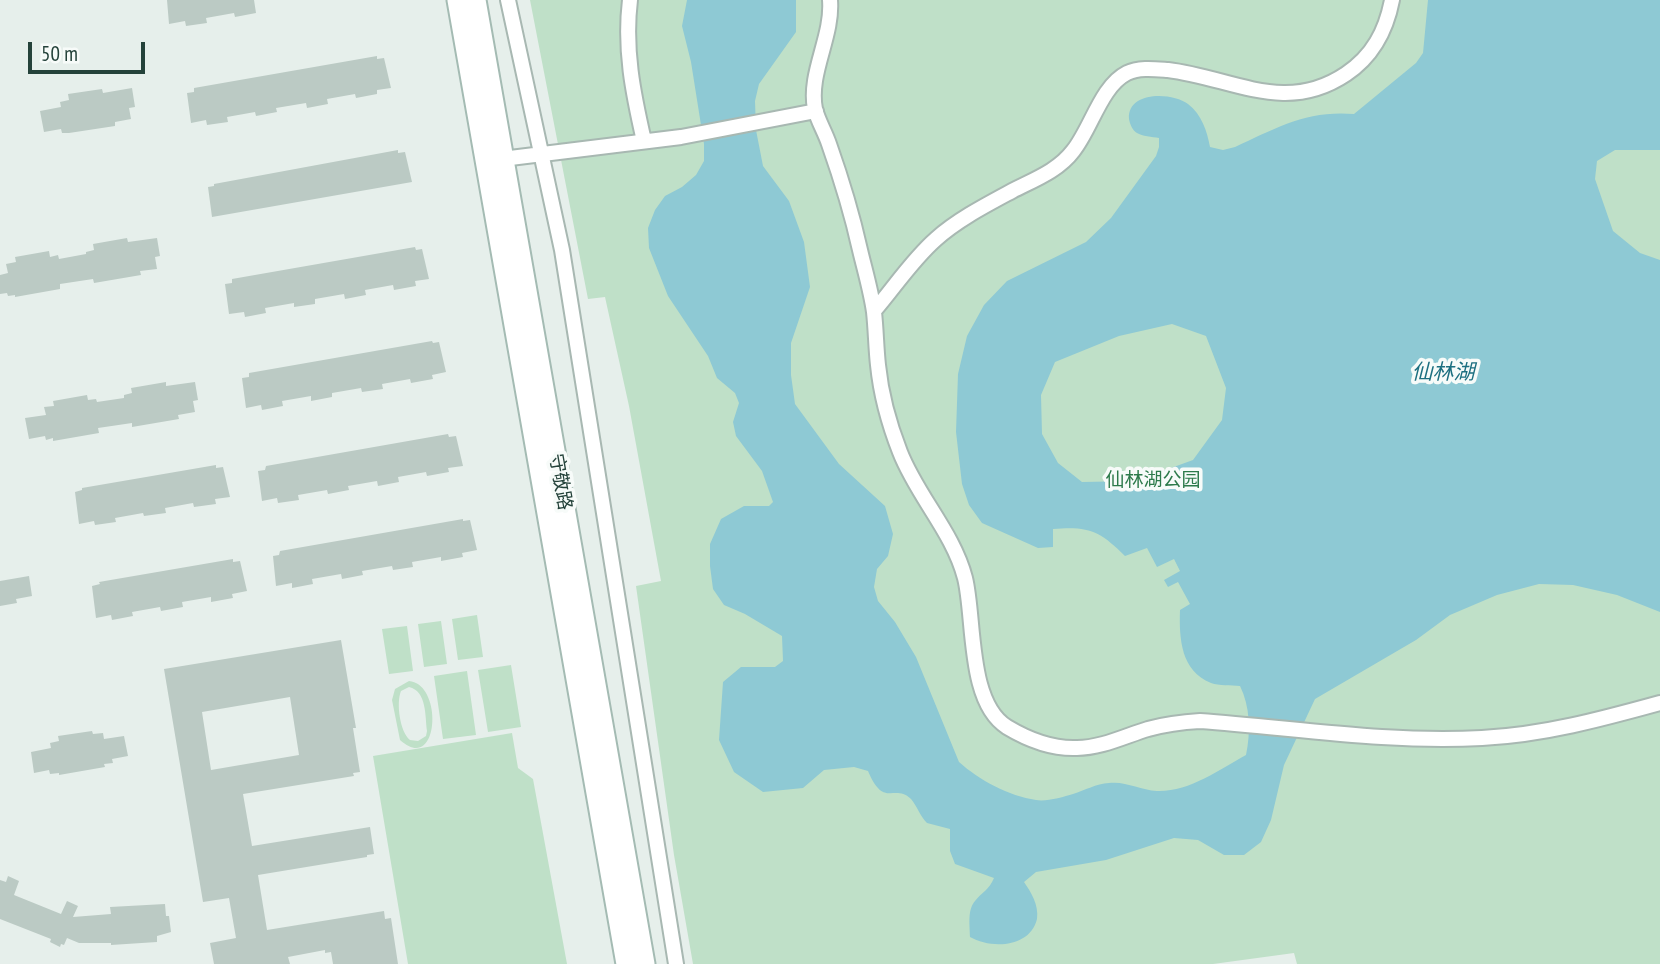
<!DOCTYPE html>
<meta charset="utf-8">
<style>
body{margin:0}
#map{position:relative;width:1660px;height:964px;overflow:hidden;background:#e6efeb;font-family:"PT Sans Narrow",sans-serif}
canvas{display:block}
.scale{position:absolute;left:28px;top:42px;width:117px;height:32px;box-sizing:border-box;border:4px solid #24423a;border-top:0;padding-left:9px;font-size:21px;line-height:24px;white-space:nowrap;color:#24423a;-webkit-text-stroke:5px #f7fbf9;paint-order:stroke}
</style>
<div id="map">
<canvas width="1660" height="964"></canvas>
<div class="scale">50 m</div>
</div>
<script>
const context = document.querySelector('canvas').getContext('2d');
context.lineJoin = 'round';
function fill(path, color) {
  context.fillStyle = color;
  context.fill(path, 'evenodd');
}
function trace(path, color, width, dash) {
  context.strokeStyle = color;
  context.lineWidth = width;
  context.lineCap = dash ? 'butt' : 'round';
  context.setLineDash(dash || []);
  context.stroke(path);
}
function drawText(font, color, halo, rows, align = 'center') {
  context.font = font + ' "PT Sans Narrow","Noto Sans SC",sans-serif';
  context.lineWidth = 7;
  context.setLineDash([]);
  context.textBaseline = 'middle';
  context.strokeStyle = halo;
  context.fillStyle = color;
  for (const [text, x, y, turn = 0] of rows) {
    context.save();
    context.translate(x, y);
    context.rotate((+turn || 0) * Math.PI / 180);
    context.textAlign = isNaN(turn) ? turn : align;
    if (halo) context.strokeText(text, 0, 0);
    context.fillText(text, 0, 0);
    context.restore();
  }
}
fill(new Path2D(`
 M530,0H1660V964H1297L1294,953L1213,964H693L674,855L636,586L661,581L629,406L605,297L588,299Z
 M477,615L483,657L458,660L452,619Z
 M441,621L447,664L424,667L418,624Z
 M407,626L413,671L389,674L382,629Z
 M511,665L521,727L488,732L478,670Z
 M467,671L476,735L443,739L434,676Z
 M409,681C444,684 439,775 400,740L392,700L395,689ZM409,687C427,691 425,716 427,731L426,736L418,741L410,740C400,732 396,703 401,691Z
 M512,733L518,768L533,779L567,964H408L373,756Z`), '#bfe0c8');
fill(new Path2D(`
 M687,0H796V32L759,84L755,101L756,130L763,166L789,201L804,242L810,287L791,343V375L795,404L839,464L885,506L893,534L888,556L877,569L874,587L878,601L895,622L916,657L959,762C979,780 1009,796 1036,800C1046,802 1063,797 1073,794C1085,790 1096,784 1109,783C1126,781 1140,790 1157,791C1189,792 1219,770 1246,755C1251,732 1250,706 1240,686C1231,685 1219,686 1211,683C1181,671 1179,639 1180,610L1190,604L1178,582L1168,587L1164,580L1180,571L1174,559L1157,567L1147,548L1125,556C1100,531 1089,526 1053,529V547L1038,548L982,523L969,505L962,484L956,432L958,374L967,336L984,305L1007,281L1086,242L1111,218L1156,156L1159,147V138C1152,137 1142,136 1137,133C1132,130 1130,124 1129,119C1127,91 1172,92 1188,104C1202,115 1207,131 1210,147L1223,150L1235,147C1276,128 1307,110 1354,114L1416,63L1423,53L1428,0H1660V150H1615L1597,161L1595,179L1613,231L1640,253L1660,260V612L1617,595L1573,585L1539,584L1497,595L1450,615L1416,640L1315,699L1284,765L1271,820L1261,842L1244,855H1224L1198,840L1174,838L1106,860L1036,872L1024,882C1031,892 1039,905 1037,919C1030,948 991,949 970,937C970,926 967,910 975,901C982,892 989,890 994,878L955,864L950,851V829L927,823C920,816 917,806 911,799C894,783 884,809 868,771L854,767L824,770L803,788L763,792L734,772L719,740L723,682L741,667H775L783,661L782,636L745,614L724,605L713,589L710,566V544L721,519L744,506H769L773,502L762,471L736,436L733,422L739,403L735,393L717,378L708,356L668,296L649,248L648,228L655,210L665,196L682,187L696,175L704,161V144L691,62L682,26ZM1172,324L1206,336L1226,388L1222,420L1193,460L1135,481L1082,482L1058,463L1042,434L1041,395L1055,362L1119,336Z`), '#8ec9d4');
fill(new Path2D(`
 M167,0H254L256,13L235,17L234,13L206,18L207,23L186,26L185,21L169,24Z
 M377,56V59L384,58L391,88L377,90V94L356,98L355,94L327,99L328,104L307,108L306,103L276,108L277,112L256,116L255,112L227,117L228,122L207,125L206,120L191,123L187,93L194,92V88Z
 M132,88L135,107L129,108L131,119L115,122V126L69,133H62L61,129L44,132L40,111L61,107L60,102L69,100L68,94L102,89L103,93Z
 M398,150V153L405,152L412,182L212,217L208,187L214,186V184Z
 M127,238L128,242L157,238L160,256L155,257L157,269L140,271L141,275L94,283L93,279L60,284V289L15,297V295L8,296L7,293L0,294V275L8,273L6,264L16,262L15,257L49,251L50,257L58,255L59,259L86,254V252L94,250L93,244Z
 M415,247L416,250L422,249L429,279L415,281L416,286L394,290L393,285L365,290L366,295L345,299L344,294L315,299V304L294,307V303L265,308L266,313L245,317L244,312L229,314L225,284L232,283V279Z
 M432,341L433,343L439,342L446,372L432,375L433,379L411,383L410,379L382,384L383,389L362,392L361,388L332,393V397L311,401V396L282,401L283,406L262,410L261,405L246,408L242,378L249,377V373Z
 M166,382V386L195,382L198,400L193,401L195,412L178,415L179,419L132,427V423L98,428L99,433L53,441V438L46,440L45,436L29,439L25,418L46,415L44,407L54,406L53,401L87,395L88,400L96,399L97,402L124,398V395L132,393L131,388Z
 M448,434L449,437L456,436L463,466L448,468L449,472L427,476L426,472L398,477L399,482L378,486L377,481L348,486L349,490L328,494L327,490L298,495L299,500L278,503L277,498L262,501L258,471L265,470L266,466Z
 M216,465V468L223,467L230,497L215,499L216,504L194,507L193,503L165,508L166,513L144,516L143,513L115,518L116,522L95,525L94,521L79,524L75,492L82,490V488Z
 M463,519V521L470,520L477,550L462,553L463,557L441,561V557L412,562L413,567L393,570L392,566L362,571L363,575L342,579L341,574L312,579L313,584L292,588V583L276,586L273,556L279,555L280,551Z
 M233,559V562L240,561L247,591L232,594L233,598L211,602V597L182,602L183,607L161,611L160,607L132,612L133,616L112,620L111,615L96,618L92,586L100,584L99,582Z
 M29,576L32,596L16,599L17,603L0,606V581Z
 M341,640L356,728H353L360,772L353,773L354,776L243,794L252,846L370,827L374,854L367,855V857L258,875L267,930L384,911L385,919L391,918L398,964H333L331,952L325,953V950L288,957L290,964H214L210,943L236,938L229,898L203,902L164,669ZM290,697L299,755L211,770L202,712Z
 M92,731L93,734L103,733L104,739L124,736L128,756L112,759L113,763L104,764L105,767L59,775V773L50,774L49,770L34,773L31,752L51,748L50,743L59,741L58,736Z
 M8,876L19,881L14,895L61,914L67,901L78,906L73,917L111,914L110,907L165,904L166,916H169L171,932L157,936V942L111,945V943H79L67,938L64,945L61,944L60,947L50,942L51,939L0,919V880L6,882Z`), '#bbcac4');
const street = new Path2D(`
 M508,0L562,250L676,964
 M630,0C624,49 633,93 644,141
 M830,0C833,37 808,73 815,109C818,121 825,132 829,144C841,178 852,214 860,250C865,271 871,291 874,312C876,330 876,347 878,365C881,395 889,424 900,452C917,496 953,532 965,578C975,618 967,702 1007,727C1027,739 1053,749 1077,748C1101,748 1125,736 1148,729C1166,724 1182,722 1200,721C1296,728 1385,743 1482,738C1543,735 1602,719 1660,703
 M502,159L681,137L816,111
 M874,311C894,288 912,260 936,239C957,220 986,205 1012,191C1033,180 1058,171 1073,151C1091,129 1101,86 1127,73C1139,67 1155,69 1168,70C1233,78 1285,115 1346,74C1373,56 1386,31 1392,0`);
const secondary = new Path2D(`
 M457,0L626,964
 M476,0L645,964`);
trace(street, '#a8b8b2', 18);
trace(secondary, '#a4bbb3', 23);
trace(street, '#fff', 14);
trace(secondary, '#fff', 19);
drawText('19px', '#2d7a4b', '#f7fbf9', [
 ["仙林湖公园",1153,481]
]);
drawText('19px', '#24423a', '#f7fbf9', [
 ["守敬路",560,482,80]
]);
drawText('italic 21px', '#1c6f80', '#f7fbf9', [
 ["仙林湖",1443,373]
]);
</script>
